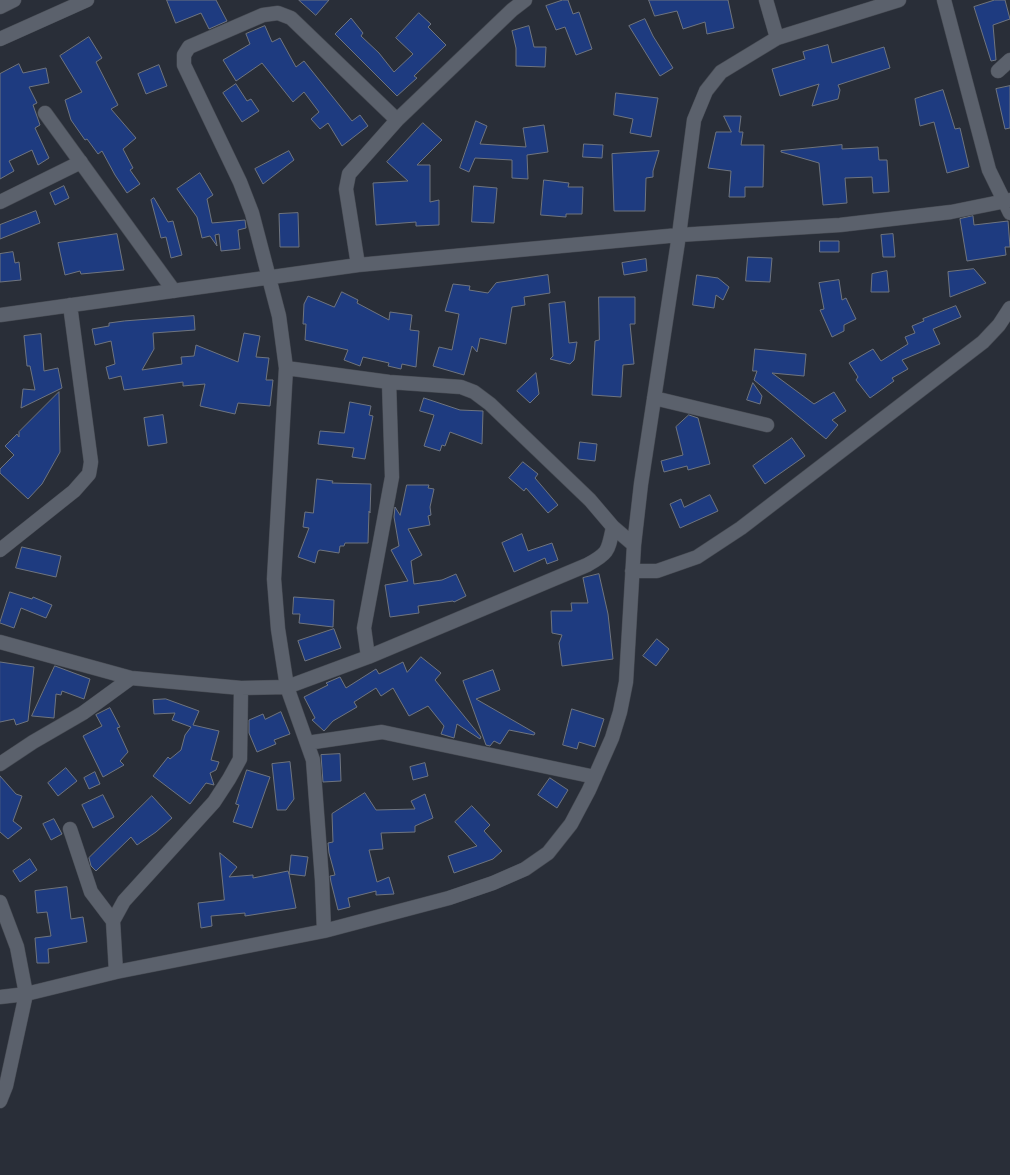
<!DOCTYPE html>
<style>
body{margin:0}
canvas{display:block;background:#292e38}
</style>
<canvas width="1010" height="1175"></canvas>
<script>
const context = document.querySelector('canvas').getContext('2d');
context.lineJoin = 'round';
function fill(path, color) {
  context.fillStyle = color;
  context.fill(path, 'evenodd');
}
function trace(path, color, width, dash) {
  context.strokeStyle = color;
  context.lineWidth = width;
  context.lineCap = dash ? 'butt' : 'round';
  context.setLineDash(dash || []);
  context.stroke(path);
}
const building = new Path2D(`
 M167,0H216L227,21L209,29L201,13L176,23Z
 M299,0H329L316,15Z
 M563,0H568L573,14L579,12L592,49L576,55L565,27L556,30L546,6Z
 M649,0H728L734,28L707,34L705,22L683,29L677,11L655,16Z
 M995,0H1005L1010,19L993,25L996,60L991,61L974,7Z
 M419,13L431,24L428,27L446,45L414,76L417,78L397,96L335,34L351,18L363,33L361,36L379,53L394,72L413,54L396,38Z
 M645,19L653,36L673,68L660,76L629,26Z
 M265,26L272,42L280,38L296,67L304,61L352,121L360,115L368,126L342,146L328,123L320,129L311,119L319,112L304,92L293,102L262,63L236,81L223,60L250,44L246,34Z
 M529,26L534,47H546L545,67L516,66V48L512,31Z
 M89,37L102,58L96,62L118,105L111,109L136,138L123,149L133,168L130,170L140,184L127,193L115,175L102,151L98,154L87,139L85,140L71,120L65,100L82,92L60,56Z
 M828,45L832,63L884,47L890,68L838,85L840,90L838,99L812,106L819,84L780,96L772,69L805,59L803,52Z
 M19,64L23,73L46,68L49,83L29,87L37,103L33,105L40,125L35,128L49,158L38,165L32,150L9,161L14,171L0,179V74Z
 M159,65L167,86L146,94L138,74Z
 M236,84L247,101L251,99L259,111L242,122L223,93Z
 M1010,86V128L1005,129L996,89Z
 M943,90L955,129L960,128L969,167L947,173L934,122L920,126L915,99Z
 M616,93L658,98L651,137L630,133L633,119L614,115Z
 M724,116H741L739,132H743L741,145H764L763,187H745V197H729L731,171L708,168L716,132H731Z
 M476,121L487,126L480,144L526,147L523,128L544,125L548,152L527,155L528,179L512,178V160L475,158L469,172L460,168Z
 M423,123L442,140L417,165H430V202L439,200V225L416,226V222L376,225L373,183L408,181L387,162Z
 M584,144L603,145L602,158L583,157Z
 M842,145V149L878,147L879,160H887L889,192L873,193L872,177L845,178L847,203L823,205L819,163L781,152V151Z
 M289,151L294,160L263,184L255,169Z
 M659,151L653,171V177L646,178L645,211H614L612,154Z
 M200,173L213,195L207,199L212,223L245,220L246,228L238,230L240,249L221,251L219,234L215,235L217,246L210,236L202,238L197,217L177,189Z
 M544,180L569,183L568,187H583L582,214H566V217L541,215Z
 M64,186L69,198L55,205L50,193Z
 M474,186L497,188L494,223L472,222Z
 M154,198L168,222L173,221L182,255L171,258L166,237L161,238L151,200Z
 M36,211L40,223L0,239V225Z
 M298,213L299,247H280L279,214Z
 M973,216L974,225L1008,221L1010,247H1005L1006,255L967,261L960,219Z
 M117,234L124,270L81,274L80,271L65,275L58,243Z
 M893,234L895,257H883L881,235Z
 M820,241H839V252H820Z
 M13,252L15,263L19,262L21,280L0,282V254Z
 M748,257L772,258L770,282L746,281Z
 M646,259L647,271L624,275L622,263Z
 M974,269L986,283L950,297L948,272Z
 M887,271L889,292H871L872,274Z
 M548,275L550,293L524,297L525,305L512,307L506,344L480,338L477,352L472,346L464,375L433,366L439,347L452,350L459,314L445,311L453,284L470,286L469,290L488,293L496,283Z
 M697,275L718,278L729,287L723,300L716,295L714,308L693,305Z
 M839,280L842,300L846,298L856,319L844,325V331L832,337L820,310L824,309L819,283Z
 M342,292L358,300L357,303L389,320L390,312L412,315L410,330L419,331L416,367L402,364L401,369L388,366L389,363L363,357L360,366L344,360L348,350L305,340L306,324H303L304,304L308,296L334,307Z
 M599,297H635V324H630L634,364L623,365L621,397L592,395L595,341L599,340Z
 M565,302L569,343L577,342L574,360L570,364L550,359L553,356L549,304Z
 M956,306L961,317L933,329L940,344L902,360L908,369L892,378L894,381L870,398L856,380L858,377L849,363L873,349L881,361L908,344L905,337L915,333L912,326L924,321L923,319Z
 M194,316L195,330L153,333L154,349L142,370L182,364L181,357L194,356L196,345L238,362L244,333L260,336L256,357L269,358L266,380H273L270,406L238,403L235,414L200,406L205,384L183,386V382L124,390L121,376L109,379L106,367L115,364L111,341L95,345L92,329L109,326V323L124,321Z
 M41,334L44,371L58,368L62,388L21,408L23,389L35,390L30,366H27L24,336Z
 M755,349L806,354L804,376L772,373L814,404L834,392L846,411L832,420L838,425L826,439L754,380L757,371H753Z
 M536,373L539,394L530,403L517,391Z
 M753,383L762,396L760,404L747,400Z
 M59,392L60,452L42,484L28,499L0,473V469L14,455L5,446L17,434L19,437V432Z
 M424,398L460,410L483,411L482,444L450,432L445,446L442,445L440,451L424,446L434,415L420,411Z
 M350,402L371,406L369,415L373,416L365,459L352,457L354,448L318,444L320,431L344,433Z
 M163,415L167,443L148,446L144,418Z
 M689,415L698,418L710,464L688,470L687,466L664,472L661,461L683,455L676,427Z
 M792,438L805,456L765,484L753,466Z
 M580,442L597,444L595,461L578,459Z
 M523,462L538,474L535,478L558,505L548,513L526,488L524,491L509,478Z
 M317,479L333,481L332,483L371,484L370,513L369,511L368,543H345L344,546H340L339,553L320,550L318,551L315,563L298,557L309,528L303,527L305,512L313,513Z
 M407,485H429L428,488L434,489L430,507L431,515L428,516L430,525L408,529L422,555L411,561L414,584L442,580L456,574L466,596L454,602L453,601L418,606L419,613L390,617L385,585L408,581L391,550L399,546L394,517L395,507L400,515Z
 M710,495L718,511L680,528L670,504L681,499L684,507Z
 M522,534L528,551L552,543L558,560L547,564L545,558L514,572L502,543Z
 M22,547L61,556L56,577L16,568Z
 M599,574L608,614L613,659L562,666L559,643L562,635L552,633L551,611H572L571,603H588L583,578Z
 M10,592L32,599L33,597L52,605L46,618L21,608L14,628L0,623Z
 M294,597L334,600L333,627L299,623L300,614H293Z
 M334,629L341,648L305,661L298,641Z
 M657,639L669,649L656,666L643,656Z
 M421,657L441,673L435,680L481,737L480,739L457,724L454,738L441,734L444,726L428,706L409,716L393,688L381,696L376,688L354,702L357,707L333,721L324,731L312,720L315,718L304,697L328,685L326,683L340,677L346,688L376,669L379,674L403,662L407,672Z
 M0,662L34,667L28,721L16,725L14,719L0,722Z
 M55,666L90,679L84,699L62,691L61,695L56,694L54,718L32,716Z
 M493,670L500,690L476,699L535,733L534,735L509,730L500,744L494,741L490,746L486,745L463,681Z
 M166,699L199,711L193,725L219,731L211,760L219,762L216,770L210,773L214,785L206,783L190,804L153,776L168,757L170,759L181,750L185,735L191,727L172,720L175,713L154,714L153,700Z
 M110,708L120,727L117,728L128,752L120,761L124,765L103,777L83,736L102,726L96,715Z
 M572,709L604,719L595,747L579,742L577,749L563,745Z
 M281,712L290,734L274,740L276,744L257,752L249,733V720L263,714L265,719Z
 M340,754L341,781L323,782L321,755Z
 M290,762L294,799L286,810H277L272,764Z
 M425,763L428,776L413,780L410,767Z
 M66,768L77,781L58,796L48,783Z
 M247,770L270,777L252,828L233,822L239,805L236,804Z
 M95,772L100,784L89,789L84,778Z
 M0,776L16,794L22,796L13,821L22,828L8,839L0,832Z
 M550,778L568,790L557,808L538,795Z
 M365,793L376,810L415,809L411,801L425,794L433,818L415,826V832L381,833L383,849L369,850L377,882L389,877L394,894L376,895V891L348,898L350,907L338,910L331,882L330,876L335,875L329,853L328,843L333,842L332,814Z
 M103,795L114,817L93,828L82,805Z
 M152,796L172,818L156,832L137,845L131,837L96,871L91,866L89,858Z
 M472,806L490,825L484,831L502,851L493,859L454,873L448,856L477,846L455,822Z
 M54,819L62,834L51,840L43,824Z
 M220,853L237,867L229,877L253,875V878L288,871L289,874L291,855L308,857L305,876L289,874L296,908L245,916V913L211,916L212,926L201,928L198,903L224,900Z
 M30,859L37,870L20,882L13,871Z
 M67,887L71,919L83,917L87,942L48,949L49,963H37L35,938L51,936L47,912L37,913L35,891Z`);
fill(building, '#1e3b80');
trace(building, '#6e747f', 1);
const minor = new Path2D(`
 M766,0L777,38
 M944,0L989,170L1010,213
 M998,71L1010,60
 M45,113L174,291
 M0,202L81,162
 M358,265L346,189L349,174L397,120L512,10L525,0
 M0,315L358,265L679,235L840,225L951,212L1010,200
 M286,368L389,382L461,387L474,392L490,404L590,500L613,527L634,545
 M654,398L767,425
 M0,550L74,491L89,474L91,462L70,305
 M632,571H657L697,557L741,528L983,342L999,325L1010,308
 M0,642L131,678L241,688L287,687L368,657L587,565C609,553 608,551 613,527
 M368,657L364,628L392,477L389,382
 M307,743L382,732L595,777
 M0,764L33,742L83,713L131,678
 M70,829L91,892L113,921
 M0,902L17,947L26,994L6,1086L0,1101
 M324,931L322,880L313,760L287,687L278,629L274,579L286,368L279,316L252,213L240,182L184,65V55L189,47L263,15L278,13L291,18L397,120
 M116,972L113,921L124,901L214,802L229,779L240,759L241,688
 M0,997L26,994L116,972L324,931L449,898L493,883L525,869L548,853L571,824L589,790L612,738L620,712L626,682L634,545L641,484L679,235L694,120L706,91L721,72L777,38L899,0`);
const tertiary = new Path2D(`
 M0,7L14,0
 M0,39L87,0`);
trace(minor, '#474b53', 15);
trace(tertiary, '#474b53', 15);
trace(minor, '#5b616c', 14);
trace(tertiary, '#5b616c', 14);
</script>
